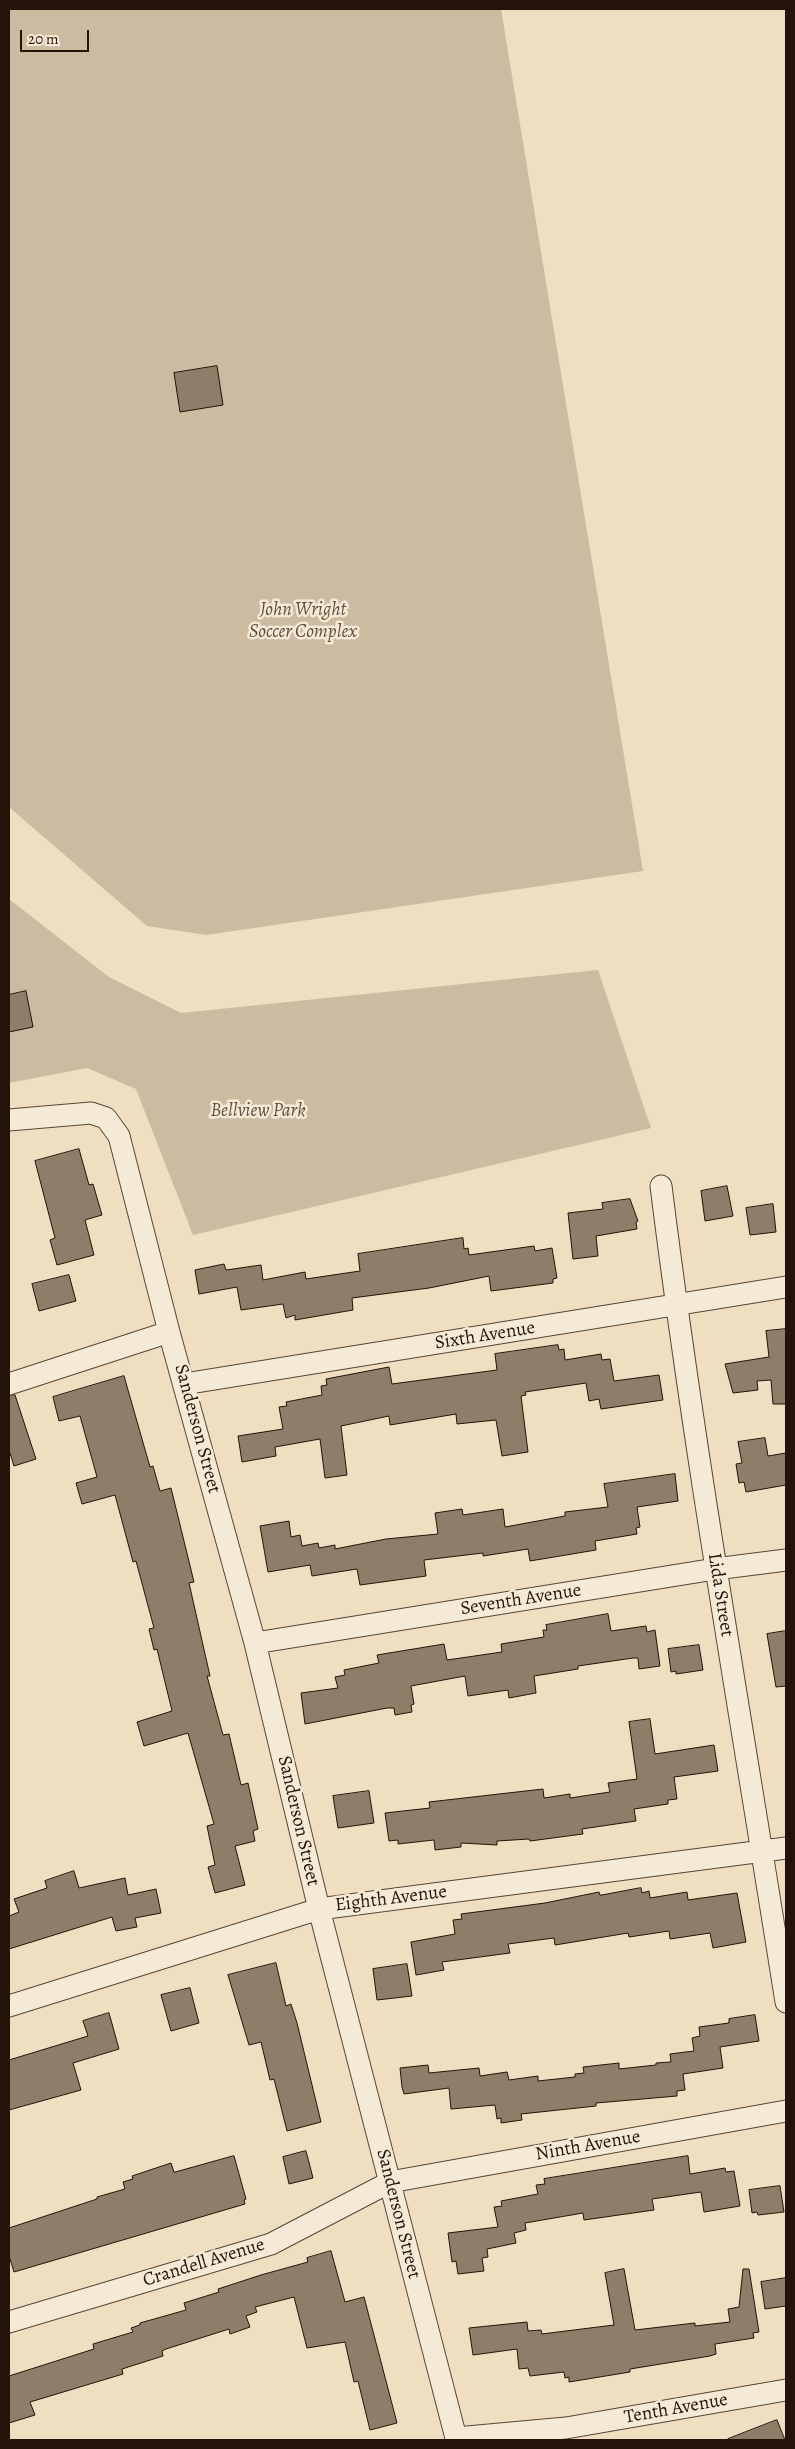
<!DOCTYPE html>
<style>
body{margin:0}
#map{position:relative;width:795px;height:2449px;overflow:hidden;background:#efdec0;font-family:Alegreya,serif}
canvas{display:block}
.frame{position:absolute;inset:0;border:10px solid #241309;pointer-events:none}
.scale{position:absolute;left:20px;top:30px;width:69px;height:22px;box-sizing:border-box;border:2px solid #241309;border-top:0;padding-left:6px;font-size:15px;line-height:18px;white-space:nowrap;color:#241309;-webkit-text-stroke:4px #f5ead6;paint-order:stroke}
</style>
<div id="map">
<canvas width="795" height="2449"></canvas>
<div class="frame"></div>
<div class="scale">20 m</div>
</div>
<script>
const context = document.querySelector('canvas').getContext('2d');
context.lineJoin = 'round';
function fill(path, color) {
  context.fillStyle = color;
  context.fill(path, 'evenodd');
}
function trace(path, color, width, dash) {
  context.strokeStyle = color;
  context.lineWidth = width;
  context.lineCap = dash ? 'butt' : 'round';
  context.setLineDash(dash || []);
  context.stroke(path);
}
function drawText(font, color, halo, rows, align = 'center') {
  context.font = font + ' Alegreya,serif';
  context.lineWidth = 5;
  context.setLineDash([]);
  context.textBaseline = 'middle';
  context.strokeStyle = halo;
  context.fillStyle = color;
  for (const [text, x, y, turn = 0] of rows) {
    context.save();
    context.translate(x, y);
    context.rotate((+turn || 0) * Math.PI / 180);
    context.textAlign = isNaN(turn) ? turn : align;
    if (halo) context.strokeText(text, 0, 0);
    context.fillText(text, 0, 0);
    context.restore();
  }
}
fill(new Path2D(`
 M9,9H501L643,871L206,935L147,926L9,807Z
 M9,899L109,977L181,1013L598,970L651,1128L193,1235L136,1089L87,1068L9,1083Z`), '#ccbba1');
const building = new Path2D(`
 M217,366L223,405L180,412L174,373Z
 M26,991L33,1027L9,1032V995Z
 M79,1149L89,1185L93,1184L102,1215L85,1220L94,1255L57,1265L50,1240L55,1238L35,1161Z
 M727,1186L733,1216L705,1221L701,1191Z
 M630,1199L638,1221L636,1222L637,1229L596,1236L598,1256L573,1259L568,1213L603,1209L602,1203Z
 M773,1204L776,1232L750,1235L746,1208Z
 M463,1238L464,1249L468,1248L469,1255L534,1246L535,1251L552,1248L557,1278L553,1279V1283L491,1291L489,1276L429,1288L352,1298L353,1310L295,1320V1315L286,1318L283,1304L241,1310L237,1287L199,1294L195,1270L224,1264L226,1270L261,1265L263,1280L305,1272L306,1279L360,1271L358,1254Z
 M69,1275L76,1301L39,1311L32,1284Z
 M786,1329V1404H773L771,1380L757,1381L758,1390L733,1393L725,1364L769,1357L766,1331Z
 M558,1345L559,1350L564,1349L565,1360L601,1354L602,1360L610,1359L614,1381L659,1375L663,1400L601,1409L599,1399L589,1401L586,1383L525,1392L526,1395L521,1396L528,1452L502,1456L496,1420L457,1424L456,1414L390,1425L389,1416L341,1426L347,1475L325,1478L320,1439L275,1447L276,1456L242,1462L238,1436L283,1429L279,1407L287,1406L286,1402L322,1395L321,1386L327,1385L326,1379L389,1367L392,1384L497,1370L495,1354Z
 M124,1376L150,1467L153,1466L160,1491L171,1488L194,1582L189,1583L210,1676H207L223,1735L229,1734L241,1785L248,1783L258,1829L253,1831L255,1841L235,1846L245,1885L215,1893L208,1867L215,1865L207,1826L214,1824L188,1733L144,1746L137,1722L172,1711L157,1649L154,1650L149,1629L154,1628L136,1561L133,1562L115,1495L82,1504L76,1483L97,1477L80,1416L59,1421L53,1397Z
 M15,1395L36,1459L14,1466L9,1450V1396Z
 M765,1438L768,1456L786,1453V1485L746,1492L744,1482L739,1483L736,1464L742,1463L738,1442Z
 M675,1474L678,1501L637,1507L640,1527L636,1528L637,1534L595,1541L596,1550L530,1561L528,1549L483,1556V1553L424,1560L426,1576L360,1585L357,1569L312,1576L310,1565L268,1572L260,1526L289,1521L291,1537L300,1535L302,1546L318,1543L319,1548L335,1545V1549L386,1539L438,1534L435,1513L462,1509L463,1515L503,1509L505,1527L565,1516V1512L608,1507L604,1484Z
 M608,1614L611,1631L646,1626L647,1632L655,1630L660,1666L639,1669L638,1658H633L578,1666V1669L534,1676L536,1693L509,1698L508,1690L468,1696L465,1676L411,1686L414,1704L411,1705L412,1712L395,1715L394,1708H387L305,1724L301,1693L338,1688L335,1677L345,1675L344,1670L379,1663L377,1655L444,1644L447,1660L502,1652L501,1644L544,1637L543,1630H547L546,1625Z
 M786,1631V1686L776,1687L767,1634Z
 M699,1645L703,1670L676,1674V1671L671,1672L668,1649Z
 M650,1719L655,1754L714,1745L718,1771L674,1777L677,1799L668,1800V1804L634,1809L636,1821L582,1829L583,1834L530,1841L529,1839L497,1841V1845L461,1843V1847L435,1850L434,1840L398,1844V1840L389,1841L385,1813L430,1808L429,1802L543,1789L544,1798L570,1794V1798L610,1792L608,1783L637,1779L629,1722Z
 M369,1791L374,1823L338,1828L333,1796Z
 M74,1871L79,1888L125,1878L128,1895L156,1889L161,1913L135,1918L137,1927L116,1931L112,1917L9,1949V1916L19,1912L14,1899L47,1888L45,1881Z
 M641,1888L642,1893L649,1891L650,1898L687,1892L688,1900L737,1893L746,1942L713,1948L710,1933L670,1939L669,1931L629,1937L628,1933L555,1945L554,1938L508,1944L510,1953L442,1962L444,1970L416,1975L411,1942L455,1934L453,1920L462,1919L461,1914L545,1903L599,1892L600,1895Z
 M276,1963L286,2006L291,2004L297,2023L321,2122L287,2131L274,2079L270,2080L261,2042L249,2045L228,1975Z
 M407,1964L412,1996L377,2000L373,1969Z
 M190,1988L199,2023L171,2031L161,1995Z
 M109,2013L119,2049L73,2063L81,2090L9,2110V2060L88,2036L83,2021Z
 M755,2015L759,2041L720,2047L723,2068L683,2074L685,2090L677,2091V2096L596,2103V2106L521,2114L522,2120L501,2123V2118L497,2119L495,2105L451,2109L449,2088L404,2094L402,2087L400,2068L428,2065L429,2073L479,2068L480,2076L507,2072L509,2080L538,2076V2081L575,2077V2074L584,2073L583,2067L619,2063V2069L656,2065V2063L671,2062L670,2054L694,2051L692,2038L700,2036L699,2027L729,2023V2019Z
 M306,2151L313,2178L289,2184L283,2157Z
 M234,2156L246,2199L244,2200L245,2204L14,2272L9,2256V2228L97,2199V2197L125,2189L123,2182L133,2179L132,2176L171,2163L174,2172Z
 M688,2156L690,2174L725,2168L726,2172L734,2171L740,2206L704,2212L701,2192L652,2199L654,2210L584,2220L583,2213L525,2223L526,2230L514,2233L516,2243L487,2249L488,2257L482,2258L484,2271L458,2274L456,2261L452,2262L448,2233L498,2227L494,2207L502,2206L501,2201L538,2194L536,2185L545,2184L544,2179Z
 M780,2186L784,2212L758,2215L757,2212L752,2213L749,2190Z
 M331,2251L345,2302L364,2297L397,2423L370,2430L358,2381L354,2382L345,2342L307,2348L294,2297L255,2307L257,2312L246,2316L250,2327L230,2334L229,2329L166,2349L162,2351L163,2356L122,2369L123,2374L30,2402L35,2415L9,2423V2376L94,2349L93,2344L133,2332L131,2328L140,2325V2323L186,2310L184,2303L219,2292L218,2289L261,2275L308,2262L307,2258Z
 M624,2269L635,2330L695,2323V2326L730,2322L728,2309L739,2307L743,2269H749L759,2332L753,2333L754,2338L715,2344L716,2354L710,2356L630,2369V2372L569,2382V2377L565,2378L564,2372L530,2376L528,2368L519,2369L517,2349L473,2355L469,2328L527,2322L528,2331L541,2330L542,2334L614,2325L605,2273Z
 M786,2278V2306L765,2309L761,2282Z
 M777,2420L785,2440H728V2439Z`);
fill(building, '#8e7d68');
trace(building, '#241309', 1);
const street = new Path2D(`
 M9,1120L91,1113L106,1118L119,1136L169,1332L255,1643L319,1909L456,2438L566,2428L786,2390
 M661,1186C695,1459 743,1730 786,2002
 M9,1384L169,1332
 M184,1384L786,1287
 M255,1643L715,1569L786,1560
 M9,2006L319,1909L786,1848
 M9,2322L271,2244L390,2182L786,2111`);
trace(street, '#574637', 23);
trace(street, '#f5ead6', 21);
drawText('italic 19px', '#5f4e3e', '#f5ead6', [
 ["John Wright",303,610],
 ["Soccer Complex",303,632],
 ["Bellview Park",258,1111]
]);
drawText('19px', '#241309', '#f5ead6', [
 ["Sixth Avenue",485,1336,-9],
 ["Sanderson Street",197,1429,75],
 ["Lida Street",720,1595,81],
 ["Seventh Avenue",521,1600,-9],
 ["Sanderson Street",298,1821,77],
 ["Eighth Avenue",391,1899,-7],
 ["Ninth Avenue",588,2146,-10],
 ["Sanderson Street",398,2214,76],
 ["Crandell Avenue",204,2263,-17],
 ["Tenth Avenue",676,2409,-10]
]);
</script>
